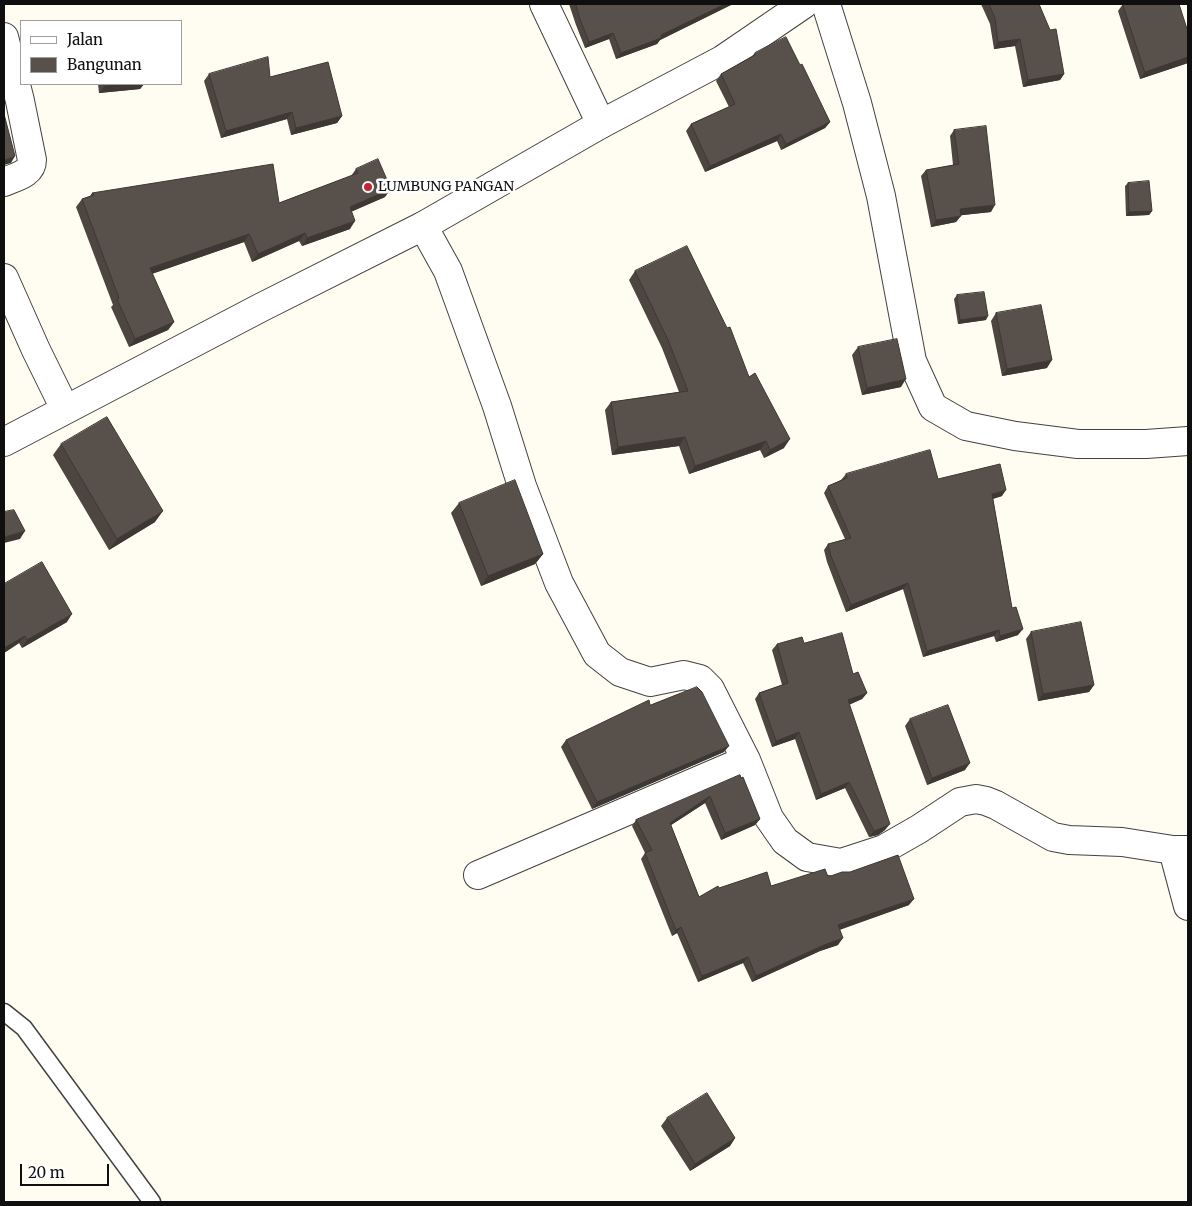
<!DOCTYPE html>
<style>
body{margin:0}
#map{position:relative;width:1192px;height:1206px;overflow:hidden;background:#fffcf1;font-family:Merriweather,serif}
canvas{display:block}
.frame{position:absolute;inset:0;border:5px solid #0f0f0f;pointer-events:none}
.legend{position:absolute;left:20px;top:20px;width:162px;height:65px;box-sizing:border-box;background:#fff;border:1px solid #9f9f9f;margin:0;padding:6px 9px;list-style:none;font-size:15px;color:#0f0f0f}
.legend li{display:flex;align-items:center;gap:10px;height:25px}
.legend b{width:25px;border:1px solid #9f9f9f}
.scale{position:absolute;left:20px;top:1164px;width:89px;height:22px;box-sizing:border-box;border:2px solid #0f0f0f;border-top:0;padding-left:6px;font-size:15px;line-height:18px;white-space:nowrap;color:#0f0f0f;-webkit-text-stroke:4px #fff;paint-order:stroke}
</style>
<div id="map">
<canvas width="1192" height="1206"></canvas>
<div class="frame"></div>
<ul class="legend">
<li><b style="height:6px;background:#fff"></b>Jalan</li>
<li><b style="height:14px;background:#58504b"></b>Bangunan</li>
</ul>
<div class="scale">20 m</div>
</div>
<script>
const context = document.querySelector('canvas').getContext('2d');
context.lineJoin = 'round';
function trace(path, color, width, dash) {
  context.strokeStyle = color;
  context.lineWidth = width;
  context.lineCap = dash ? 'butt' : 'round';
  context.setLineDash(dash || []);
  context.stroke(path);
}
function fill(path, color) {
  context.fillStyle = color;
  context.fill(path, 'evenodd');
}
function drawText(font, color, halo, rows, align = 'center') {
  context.font = font + ' Merriweather,serif';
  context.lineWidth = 5;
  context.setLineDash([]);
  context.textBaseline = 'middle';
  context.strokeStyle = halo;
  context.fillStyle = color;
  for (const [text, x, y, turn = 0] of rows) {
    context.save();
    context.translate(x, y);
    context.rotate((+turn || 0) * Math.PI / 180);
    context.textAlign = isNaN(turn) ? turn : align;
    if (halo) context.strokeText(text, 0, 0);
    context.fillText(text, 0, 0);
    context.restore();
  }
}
const service = new Path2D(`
 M4,1012L24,1028L152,1202`);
const minor = new Path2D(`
 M544,4L601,124
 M826,4L857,103L881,196L912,361L933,407L966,426L1015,436L1078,444H1146L1188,441
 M4,37L20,101L32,160C32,174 15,177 4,182
 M423,226L448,271L497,406L522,486L559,583L597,654L620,672L650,682L684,675L700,679L710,689L746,760L769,818L785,841L807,857L841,863L884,849L919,829L960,802L976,799L986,801L996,805L1053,837L1069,840L1122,842L1173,850H1188
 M4,278L36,350L65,409
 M1173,850L1188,906
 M478,875L746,760`);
const tertiary = new Path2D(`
 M4,442L262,307L423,226L601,124L722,60L804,4`);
trace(service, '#424242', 19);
trace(minor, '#424242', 30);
trace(tertiary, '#424242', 30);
trace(service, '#fff', 16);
trace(minor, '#fff', 28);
trace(tertiary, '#fff', 28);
fill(new Path2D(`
 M569,4H733L660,40L657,44L616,59L609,39L585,48L576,25Z
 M981,4H1039L1064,74L1060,80L1023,87L1015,46L994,49L990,24Z
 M1123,4L1188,32V63L1140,79L1118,11Z
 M755,53L800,65L830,122L825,128L781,150L777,141L705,172L686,131L691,124L729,107L716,81L721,74L752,56Z
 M209,74L270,77L342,116L337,123L291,135L287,119L221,138L204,81Z
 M98,84H144L140,89L99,93Z
 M954,130L991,212L961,215L956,222L931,227L921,176L926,170L953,165L950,136Z
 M356,169L385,197L352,211L350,229L302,246L299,241L252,262L244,242L152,274L174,322L168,330L129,347L111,307L113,305L76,207L82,199L90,196L92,193L279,203L351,176Z
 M1128,183L1152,211L1149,215L1126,216L1125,186Z
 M635,271L749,377L784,448L764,458L760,450L689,474L679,446L612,455L605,410L611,402L679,392L662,348L629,280Z
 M957,295L986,320L958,324L954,299Z
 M996,313L1047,368L1002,376L991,321Z
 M858,347L901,387L862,395L852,355Z
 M61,444L155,522L109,550L53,455Z
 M846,474L938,479L1002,496L993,499L1012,608L1018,635L996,642L994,636L923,657L903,589L846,612L827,562L824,550L828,544L845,539L824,493L828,486L841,480Z
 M459,503L543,554L535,564L481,586L451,513Z
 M4,584L67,622L22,648L19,643L4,653Z
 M1031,632L1094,685L1089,692L1038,701L1026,639Z
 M804,643L853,674L867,693L862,699L849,705L885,830L878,835L869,837L845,788L816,800L795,739L772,747L755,699L759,693L782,685L772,650L777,644Z
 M650,705L724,752L592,809L561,747L566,740Z
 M910,719L965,770L927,785L905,726Z
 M740,775L760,819L755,825L721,840L705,803L671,825L699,897L719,888L771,886L828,877L909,905L840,929L838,945L820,951L752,982L743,963L698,982L677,933L672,936L641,859L645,853L632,826L636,820Z
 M667,1118L735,1138L730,1146L690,1171L661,1126Z`), '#4c4540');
fill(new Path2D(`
 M725,4H733L660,40L657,44L616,59L621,53L661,35Z
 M613,33L609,39L585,48L589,42Z
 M1020,39L1015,46L994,49L998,42Z
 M1188,57V63L1140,79L1145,72Z
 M1064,74L1060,80L1023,87L1028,80Z
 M128,84H144L140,89L99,93L105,86Z
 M292,112L287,119L221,138L226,131Z
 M342,116L337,123L291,135L296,128Z
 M830,122L825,128L781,150L786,144Z
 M781,134L777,141L705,172L710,166Z
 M15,156L11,163L4,165V160Z
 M391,189L385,197L344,215L350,207Z
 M995,205L991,212L955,216L960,209Z
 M1152,211L1149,215L1126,216L1129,212Z
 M961,216L956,222L931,227L936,220Z
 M355,221L350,229L302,246L307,238Z
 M305,233L299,241L252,262L258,254Z
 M249,234L244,242L145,276L150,268Z
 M988,316L986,320L958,324L960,320Z
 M174,322L168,330L129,347L135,339Z
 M1052,360L1047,368L1002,376L1007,369Z
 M906,379L901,387L862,395L867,388Z
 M685,437L679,446L612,455L618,447Z
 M790,439L784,448L764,458L770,450Z
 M766,441L760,450L689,474L695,466Z
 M1006,490L1002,496L988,500L992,494Z
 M163,511L155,522L109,550L117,539Z
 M25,531L20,539L4,543V537Z
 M543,554L535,564L481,586L488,576Z
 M908,583L903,589L846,612L851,605Z
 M72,614L67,622L22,648L27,640Z
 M1023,629L1018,635L996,642L1000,636Z
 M999,630L994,636L923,657L927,651Z
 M25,636L19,643L4,653V648Z
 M1094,685L1089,692L1038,701L1043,694Z
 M867,693L862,699L843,707L848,700Z
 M799,732L795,739L772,747L776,741Z
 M729,746L724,752L592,809L597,802Z
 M970,763L965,770L927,785L932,778Z
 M849,782L845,788L816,800L821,794Z
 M710,796L705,803L665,829L670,823Z
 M760,819L755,825L721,840L725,833Z
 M890,824L885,830L878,835L869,837L874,831Z
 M914,899L909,905L834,932L838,925Z
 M681,927L677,933L672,936L676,930Z
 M843,938L838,945L820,951L752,982L756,976L824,945Z
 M748,957L743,963L698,982L702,976Z
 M735,1138L730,1146L690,1171L695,1164Z`), '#3e3834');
const building = new Path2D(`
 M576,4H725L661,35V38L621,53L613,33L589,42L580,19Z
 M989,4H1039L1050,30L1056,29L1064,74L1028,80L1020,39L998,42L995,18Z
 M1123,4H1179L1188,32V57L1145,72Z
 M786,37L800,65L802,64L830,122L786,144L781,134L710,166L691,124L735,104L721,74L755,55V53Z
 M268,57L270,77L328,62L342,116L296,128L292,112L226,131L209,74Z
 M104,84H128L105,86Z
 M4,114L15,156L4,160Z
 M986,126L995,205L960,209L961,216L936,220L926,170L959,164L954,130Z
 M378,159L391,189L350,207L355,221L307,238L305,233L258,254L249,234L150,268L174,322L135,339L117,299L119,298L82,199L94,195L92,193L273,164L279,203L358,173L356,169Z
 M1149,181L1152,211L1129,212L1128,183Z
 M687,246L727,328L730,327L749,377L755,373L790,439L770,450L766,441L695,466L685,437L618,447L611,402L688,391L668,340L635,271Z
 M984,292L988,316L960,320L957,295Z
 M1041,305L1052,360L1007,369L996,313Z
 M897,339L906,379L867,388L858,347Z
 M107,417L163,511L117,539L61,444Z
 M930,450L938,479L1000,464L1006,490L992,494L1012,608L1016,607L1023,629L1000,636L999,630L927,651L908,583L851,605L831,556L828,544L851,538L828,486L847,478L846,474Z
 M515,480L543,554L488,576L459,503Z
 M14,510L25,531L4,537V512Z
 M42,562L72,614L27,640L25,636L4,648V584Z
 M1081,622L1094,685L1043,694L1031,632Z
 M842,633L853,674L858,672L867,693L848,700L890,824L882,828L874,831L849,782L821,794L799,732L776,741L759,693L788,683L777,644L802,637L804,643Z
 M697,687L702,692L729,746L597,802L566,740L649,700L650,705Z
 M948,705L970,763L932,778L910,719Z
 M740,775L741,778L743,777L760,819L725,833L710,796L670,823L699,897L718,886L719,888L767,872L771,886L825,869L828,877L842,872H850L898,855L914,899L838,925L843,938L824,945L756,976L748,957L702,976L681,927L676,930L645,853L652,850L636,820Z
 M707,1093L735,1138L695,1164L667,1118Z`);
fill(building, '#58504b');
trace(building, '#3e3834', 1);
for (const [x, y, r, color] of [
 [368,187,5,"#c12532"]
]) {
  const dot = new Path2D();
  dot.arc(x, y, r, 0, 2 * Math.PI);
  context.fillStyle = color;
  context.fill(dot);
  trace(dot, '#fff', 2);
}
drawText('14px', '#0f0f0f', '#fff', [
 ["LUMBUNG PANGAN",378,187]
], 'left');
</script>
